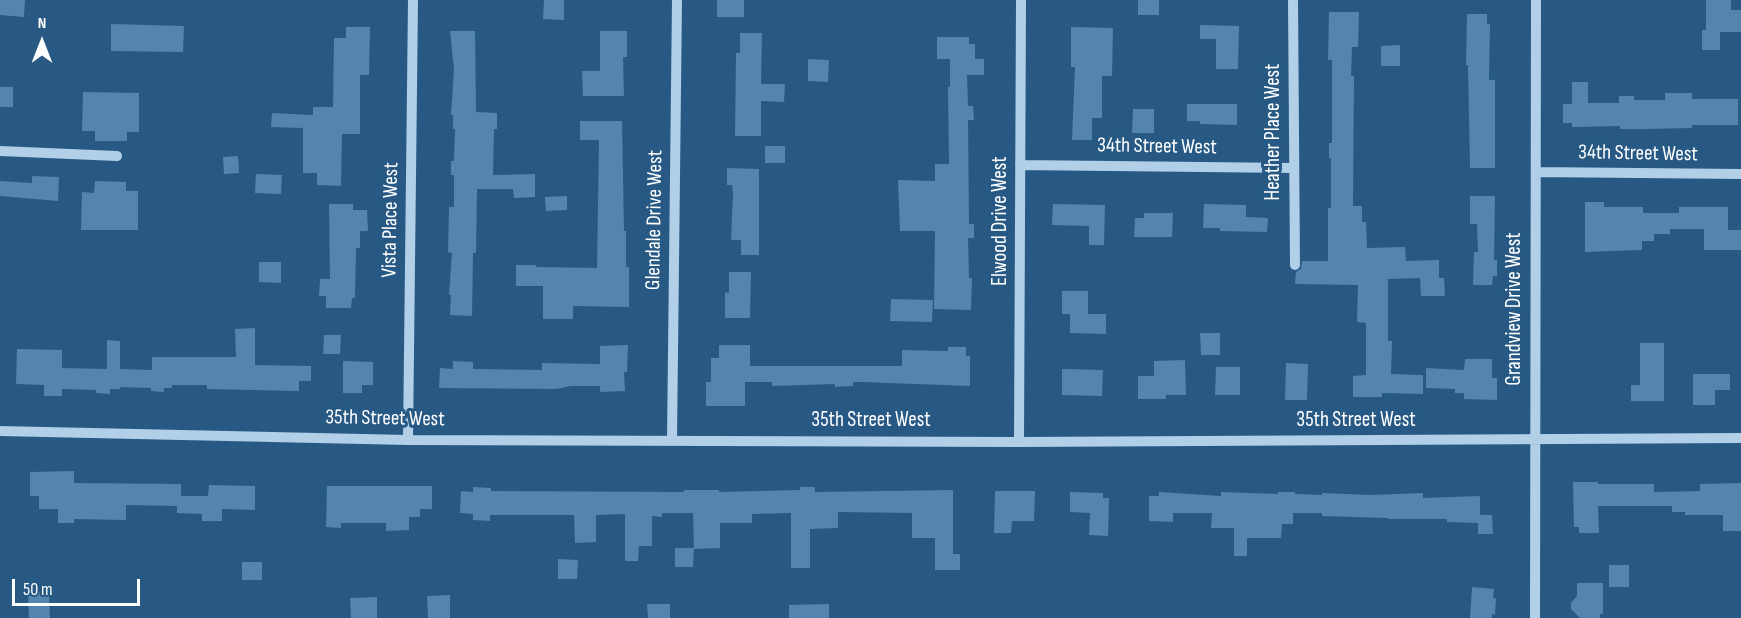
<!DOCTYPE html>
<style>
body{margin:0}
#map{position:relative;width:1741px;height:618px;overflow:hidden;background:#275984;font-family:"Sofia Sans Condensed",sans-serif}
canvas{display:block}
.north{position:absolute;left:12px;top:12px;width:60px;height:60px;-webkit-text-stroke:4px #275984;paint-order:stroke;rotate:0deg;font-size:16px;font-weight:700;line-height:24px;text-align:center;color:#fff}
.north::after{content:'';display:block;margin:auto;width:21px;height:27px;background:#fff;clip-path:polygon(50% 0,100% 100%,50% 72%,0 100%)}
.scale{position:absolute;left:12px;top:579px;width:128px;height:27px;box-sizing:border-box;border:3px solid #fff;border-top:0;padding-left:8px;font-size:18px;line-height:21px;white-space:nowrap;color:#fff;-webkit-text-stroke:4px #275984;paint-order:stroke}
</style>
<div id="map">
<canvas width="1741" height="618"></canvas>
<div class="north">N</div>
<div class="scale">50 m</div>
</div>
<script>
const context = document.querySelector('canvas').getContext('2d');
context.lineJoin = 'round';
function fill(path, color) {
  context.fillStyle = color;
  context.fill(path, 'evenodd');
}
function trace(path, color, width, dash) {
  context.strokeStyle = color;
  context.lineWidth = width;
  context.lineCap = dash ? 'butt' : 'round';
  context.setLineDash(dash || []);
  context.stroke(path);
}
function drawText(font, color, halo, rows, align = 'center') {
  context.font = font + ' "Sofia Sans Condensed",sans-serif';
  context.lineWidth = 6;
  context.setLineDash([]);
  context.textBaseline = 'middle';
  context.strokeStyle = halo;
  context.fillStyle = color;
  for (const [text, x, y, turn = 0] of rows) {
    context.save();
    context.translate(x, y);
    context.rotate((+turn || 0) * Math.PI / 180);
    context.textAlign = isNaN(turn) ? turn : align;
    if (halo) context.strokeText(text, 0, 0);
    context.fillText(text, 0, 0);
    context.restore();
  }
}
fill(new Path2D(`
 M0,0H25L24,17L0,15Z
 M544,0H564V20L543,19Z
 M717,0H744V17H717Z
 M1138,0H1159V15H1138Z
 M1706,0H1731V10H1741V32H1720V50H1702V30H1706Z
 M1329,12H1359L1358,47H1352L1351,76H1354L1353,206H1362V222H1366L1367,248L1405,247L1406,261L1439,260V278H1444L1445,296H1421L1420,278L1388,279V341H1392L1391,374L1423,375V394L1382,393V397H1353V376L1366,375V323L1357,322L1358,285L1295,284L1296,272L1301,269L1302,261H1328V208H1331V158H1329V143H1332V60H1328Z
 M1467,14H1487V24H1490L1489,80H1495V168H1470L1468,65H1466Z
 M111,24L184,26L183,52L111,51Z
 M1200,25L1239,26L1238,69H1216V39H1200Z
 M346,27H370L369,75H360V134H342L341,186L317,185V173H303V128L271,127L272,113L313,115V107H333L334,38H346Z
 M1071,27L1113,28L1112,76H1102V118H1092V140H1072L1075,67H1071Z
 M450,31H475L476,112L497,113V129H494L493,175L535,174V197L514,198L513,189H477L476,253H473L472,316L450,315L451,295H449L452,253L448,252L449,207H454V175H451V161H454L455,129H453V115H451L454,69Z
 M600,31H627V57H623L624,96H583L582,71H600Z
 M740,33H762L761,84H785L784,102L761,101V136H735L736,53H740Z
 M937,37H969V44H975V59H984V75H967L968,106H973L974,120H968L969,224H974V238H968L969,278H972L971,310L934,309L935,231H900L898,180L935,181V164H949L948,87H950V59H937Z
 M1400,45V66H1381V46Z
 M808,59L829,60L828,82L808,81Z
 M1572,82H1588V103H1619V96H1634V100H1665V93H1692V99H1738V125H1692V128L1645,129H1620V126L1572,127V123H1563V104H1572Z
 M0,87H13V107H0Z
 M83,92L139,93V132H127V141H95V131H82Z
 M1187,104H1237V125L1200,124V121H1187Z
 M1133,109H1154V133H1132Z
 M580,121H622L624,231H626V267H629V307L573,306V319H543V286H516V265H536V267L597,268L599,140H580Z
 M765,146H785V163H765Z
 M238,156L239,173L224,174L223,157Z
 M727,168L759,169V255H741V240H731L733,194L732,185H727Z
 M256,174L282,175L281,194L255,193Z
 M32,176L59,177L58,201L0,196V181L32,183Z
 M95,181L126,182V191H138V230H81L82,192L94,193Z
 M567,196V210L546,211L545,197Z
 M1470,196H1495L1494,260H1497V276H1493L1492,285H1473L1474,252H1478L1477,224H1470Z
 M1585,202H1604V207H1643V213H1679V207H1728V230H1741V250H1704V229H1670V234H1654V241H1642V250L1585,252Z
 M329,204H353V210H367L368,231H360V248H356L355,298H352L351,308H326V296H319L320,279H330Z
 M1053,204L1105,205L1104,245H1089V226L1052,225Z
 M1204,204L1246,205V217L1268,218L1267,232L1220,231V228H1203Z
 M1144,213H1173L1172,237H1134L1135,218H1144Z
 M259,262H281V283L259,282Z
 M729,272H751L750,318H725V292L729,293Z
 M1062,291H1088V314H1106V334L1070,333V314H1062Z
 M891,299L933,300L932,322L890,321Z
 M255,328V365L311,366V381H299V391L207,389V385H172V388H164V392L151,391V388L120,387V389H110V394L96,393V390L62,389V396H44V385L16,384L17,349L62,350V368L107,369V340L120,341V369L152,370V357H236L235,329Z
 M1200,333H1220V355H1201Z
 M324,335H341L340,354H323Z
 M1640,343H1664V401H1631V385H1640Z
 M628,345L627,372H624L625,391L600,392V386H571L556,389L439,388L440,368L453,369V361L473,362V369L542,370V363L600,364V346Z
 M719,345H750V366H902V350L948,351V347H966V356H970V386L862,382H853V386L835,387V384L772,386V382H745V406H706V382H711V358H719Z
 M1465,359H1492V378H1497V400L1464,399V393H1455V389L1426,388V368L1464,370Z
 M1185,360L1186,395H1166V399H1138V376H1154V361Z
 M343,361L373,362V385H362V393H343Z
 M1286,363L1308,364L1307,400H1285Z
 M1216,367H1240V395H1215Z
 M1062,369L1103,370L1102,396L1062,395Z
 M1693,374H1730V390H1715V405H1693Z
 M74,471V483L181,484V496H208L209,485L255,486V510L222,509V521H202V514L177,513V506L126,505V520L74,519V523H58V509H39V496H30V472Z
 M1573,482H1598V484H1654V492L1700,491V484L1741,483V531H1723V515H1685V512H1672V506H1598L1599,533H1579V527H1574Z
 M327,486H432V509H420V517H409V530L386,531V523H341V528L326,527Z
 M473,487L491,488V491L684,492V490H719V492L800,490V487H815V492L953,490V554H960V570H935V538H912V513L838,512V528L810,529V568H791V513L752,514V523H720V548L694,549L693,513H662V517L652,516V546H639L638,561H625V514L596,515V542L575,543L574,515H490V521L473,520V514L460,513L461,491L473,492Z
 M995,491H1035L1034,521H1012L1011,533H994Z
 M1070,492L1103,493V498H1109L1108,536L1089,535L1090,513L1070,512Z
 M1159,492L1221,496V492L1278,494V492H1295V494L1322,495V493L1370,495L1423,493V498L1480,496V515H1492L1493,534H1478V523L1447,522V519H1388V518L1322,516V513H1293V524H1282L1281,538H1247V556H1234V528H1211L1212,513H1173V522L1149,521V496H1159Z
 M675,548H694L693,567H675Z
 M558,559L578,560L577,579H558Z
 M242,562H262V580H242Z
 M1609,565H1629V587H1609Z
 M1577,583H1603V614H1600V618H1580L1571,609V603L1577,596Z
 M1472,587L1494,589L1493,598H1496L1495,615L1492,614V618H1470Z
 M49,592L50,618H29L28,593Z
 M450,595V618H428L427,596Z
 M377,597V618H351L350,598Z
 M647,604H670V618H648Z
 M829,604V618H789V605Z`), '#5485ae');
trace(new Path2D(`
 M1293,0L1295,265
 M0,151L117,156
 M1020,165L1293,168
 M1536,172L1741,174
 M0,431L408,440L1019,442L1741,438
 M408,440L413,0
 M672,440L677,0
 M1019,442L1021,0
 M1535,618L1536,0`), '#b1cfe7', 10);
drawText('21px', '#fff', '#275984', [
 ["Heather Place West",1274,132,-90],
 ["34th Street West",1157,147,1],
 ["34th Street West",1638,154,1],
 ["Vista Place West",391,220,-89],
 ["Glendale Drive West",655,220,-89],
 ["Elwood Drive West",1001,221,-90],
 ["Grandview Drive West",1515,309,-90],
 ["35th Street West",385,419,1],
 ["35th Street West",871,421],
 ["35th Street West",1356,421]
]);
</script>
